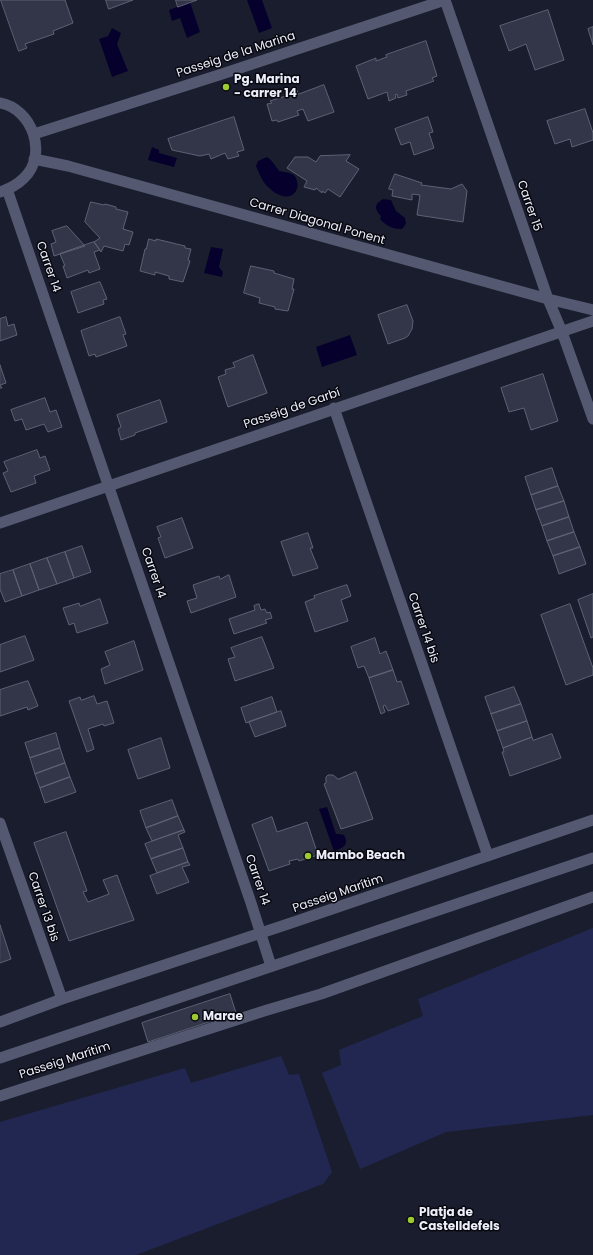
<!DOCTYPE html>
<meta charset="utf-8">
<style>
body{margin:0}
canvas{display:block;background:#1a1d2d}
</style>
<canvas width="593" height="1255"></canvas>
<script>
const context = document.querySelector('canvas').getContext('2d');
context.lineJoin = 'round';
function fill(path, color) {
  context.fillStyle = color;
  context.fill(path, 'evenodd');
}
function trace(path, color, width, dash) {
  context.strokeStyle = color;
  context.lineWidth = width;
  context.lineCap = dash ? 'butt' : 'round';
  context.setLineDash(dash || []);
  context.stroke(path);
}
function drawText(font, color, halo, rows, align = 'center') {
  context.font = font + ' Poppins,sans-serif';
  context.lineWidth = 3;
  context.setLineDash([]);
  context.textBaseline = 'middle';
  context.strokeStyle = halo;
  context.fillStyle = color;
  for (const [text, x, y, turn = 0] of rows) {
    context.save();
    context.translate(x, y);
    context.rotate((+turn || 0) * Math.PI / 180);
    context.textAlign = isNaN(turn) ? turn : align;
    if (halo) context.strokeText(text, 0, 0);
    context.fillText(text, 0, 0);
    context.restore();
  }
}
fill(new Path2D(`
 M593,928V1115L446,1132L360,1169L322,1073L341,1065L339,1050L423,1016L418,999Z
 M281,1056L289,1075L299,1074L332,1172L323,1184L136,1255H0V1122L185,1068L191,1083Z`), '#222752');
fill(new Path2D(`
 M247,0H262L272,28L259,33Z
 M190,2L200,32L187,38L180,18L172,21L169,10Z
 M112,28L121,33L117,44L128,71L112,77L99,39L108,36Z
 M152,147L159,150V153L177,158L174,167L148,160Z
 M267,157L271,160L279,171C283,172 288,172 292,174C295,175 296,178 297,181C300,190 292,199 283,196C277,195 271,190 267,186C262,181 259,173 256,166L258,161Z
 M383,199L391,200L396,211L405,218L406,224L402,229C393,229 386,226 380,219L381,216C374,209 374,204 383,199Z
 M211,247L223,249L219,267L223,272L222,277L204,273Z
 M350,335L357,355L322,367L316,347Z
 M327,807L336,834H339L344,835C350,846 342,848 334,851L319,809Z`), '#05002c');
const building = new Path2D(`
 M1,0H65L73,23L53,31L54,34L25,44L27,48L19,51Z
 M106,0H133L109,9Z
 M176,0H197L178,7Z
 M548,10L564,60L535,70L526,44L509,51L500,26Z
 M593,27V45L588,29Z
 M426,41L437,76L432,78L434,81L406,91L407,95L398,98L397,94L395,95L396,98L389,101L387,92L368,99L356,66L376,58V61L387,57L386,55Z
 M324,85L334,112L308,121L303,109L297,111L299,115L278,122L277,120L272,121L267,104L272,103L270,101L289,95V93L297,90L298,94Z
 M585,109L593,133V140L572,147L570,139L555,144L547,121Z
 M234,117L244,150L237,152L239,156L228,159L225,153L211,159L209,154L200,156L172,150L168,139Z
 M428,117L433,132L429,133L434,148L414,155L410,142L401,145L395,129Z
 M350,155L346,161L359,169L340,197L328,189L325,193L322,191V193L316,188L315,190L304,187L307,181L287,168L295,157H308L316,162L320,156Z
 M395,174L422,183L421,185L451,189L462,184L467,191L463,222L417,215L420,195L412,194V200L392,196L393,190L389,189Z
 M91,202L104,205L105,204L116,207V209L128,212L123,229L133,232L129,245L125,244L123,251L104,246L101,252L94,242L100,238L85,222Z
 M67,226L85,246L54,256L51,244L56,242L52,231Z
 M149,239L156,241V239L185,246V248L191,249L188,260L190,261L183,282L169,279V276L155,272V275L140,271L145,249H146Z
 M94,242L100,250L94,252L100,269L89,273L88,270L67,278L63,266H65L60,254Z
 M251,266L274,271V273L294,279L292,289H294L288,311L275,309V307L259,303L260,298L244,293Z
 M100,282L107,299L103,300L104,304L78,313L71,292Z
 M407,305L413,321L412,329L408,336L405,338L388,344L378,315Z
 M6,317L8,326L14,324L17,335L0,341V319Z
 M120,317L126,334L123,335L127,346L96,357L95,354L89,356L81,331Z
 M253,355L267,393L228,407L218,377L226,374L225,370L235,367L233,363Z
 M0,365L6,383L0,385L2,388H0Z
 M543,374L558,421L531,430L524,408L509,412L501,388Z
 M45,398L50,412L56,410L62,427L48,432L44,424L26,430L22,419L15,421L11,410Z
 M160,400L167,422L135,433V435L121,440L118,429L121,427L117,415Z
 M37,450L40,458L45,456L50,470L34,476L36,483L11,492L3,473L8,471L4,462Z
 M552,468L558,486L531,495L525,477Z
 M558,486L564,501L536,510L531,495Z
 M564,501L569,517L542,526L536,510Z
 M569,517L574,532L547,541L542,526Z
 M182,518L193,548L165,558L158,538L161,537L157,527Z
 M574,532L580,547L553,556L547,541Z
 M308,533L313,548H310L318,568L293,576L281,542Z
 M82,546L91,572L74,578L65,552Z
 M580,547L586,564L559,574L553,556Z
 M65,552L74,578L57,584L47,558Z
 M47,558L57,584L39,590L30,564Z
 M30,564L39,590L22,596L13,570Z
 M13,570L22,596L5,602L0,589V574Z
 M229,575L236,597L191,613L187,601L197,598L193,585L219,576L220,579Z
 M347,585L351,596L341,600L348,621L315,632L305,602L315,598L314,596Z
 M593,594V637L591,638L578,600Z
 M100,599L108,623L77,633L74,623L69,625L63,608L79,603L80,606Z
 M259,604L261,610L265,609L267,613L270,612L272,618L265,620L267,623L234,634L229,619L255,610L254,606Z
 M570,604L593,668V675L566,685L541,615Z
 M25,636L34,660L0,672V645Z
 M262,637L274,668L235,681L228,659L235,657L231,648Z
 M375,638L380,654L386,651L393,670L369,678L364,666L358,668L351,647Z
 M134,641L143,670L105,684L101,669L110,665L105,652Z
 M393,670L397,682L401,681L409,704L388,711L385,705L383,706L385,712L381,714L369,678Z
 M28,681L38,706L28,710L27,707L0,716V690Z
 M514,687L521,704L491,714L485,697Z
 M94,696L97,704L107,701L114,723L104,726L103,724L88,729L94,749L87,752L69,701L80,697L81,700Z
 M272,697L277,712L246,723L241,708Z
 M521,704L527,721L497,731L491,714Z
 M281,711L286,726L255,737L249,722Z
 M527,721L532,737L503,748L497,731Z
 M56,733L60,748L30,758L25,743Z
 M552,734L561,758L510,776L502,752H504L503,748L532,737L533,740Z
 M161,738L170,768L138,779L128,750Z
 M60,748L65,763L35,774L30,758Z
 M65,763L70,777L40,788L35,774Z
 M356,772L373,819L341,829L324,784L326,783V777L328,775H333L338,779Z
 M70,777L76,792L45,803L40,788Z
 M172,800L178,816L146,828L140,811Z
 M178,816L184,830L152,841L146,828Z
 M272,817L277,832L307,822L318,855L299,861L298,859L289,861L290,864L269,871L252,825Z
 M184,830L185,832L178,835L183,848L151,859L145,844Z
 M66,832L87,891L83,892L88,902L109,894L103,880L117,875L134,920L69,941L34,843Z
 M183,848L188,862L157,873L151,859Z
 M188,862L190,865L182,867L189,882L157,894L150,876Z
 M0,925L11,959L0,963Z
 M230,994L236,1013L148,1042L142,1023Z`);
fill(building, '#333648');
trace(building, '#5d6174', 1);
trace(new Path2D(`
 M0,1096L264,1011L321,994L593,897`), '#545971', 11);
trace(new Path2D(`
 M445,0L548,299L562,332L593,419
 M0,103C33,109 48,155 24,178C17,185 9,189 0,192
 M34,134L222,74L445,0
 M34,159L68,166L548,299L593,310
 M7,189L251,903L271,966
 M334,408L488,856
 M0,523L593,321
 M0,823L62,999
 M0,1022L62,999L291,923L593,820
 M0,1058L593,858`), '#545971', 11);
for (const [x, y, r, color] of [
 [226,87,4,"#9cca31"],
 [308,856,4,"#9cca31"],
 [195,1017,4,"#9cca31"],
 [411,1220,4,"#9cca31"]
]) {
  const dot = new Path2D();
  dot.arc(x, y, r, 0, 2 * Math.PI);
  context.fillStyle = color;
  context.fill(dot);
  trace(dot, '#07080f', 1.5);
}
drawText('12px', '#eceffa', '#07080f', [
 ["Passeig de la Marina",236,55,-18],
 ["Carrer 15",529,206,71],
 ["Carrer Diagonal Ponent",317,222,16],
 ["Carrer 14",48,267,71],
 ["Passeig de Garbí",292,409,-19],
 ["Carrer 14",153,573,71],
 ["Carrer 14 bis",423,628,71],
 ["Carrer 14",257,880,71],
 ["Passeig Marítim",338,894,-19],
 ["Carrer 13 bis",43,907,71],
 ["Passeig Marítim",65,1061,-18]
]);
drawText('bold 12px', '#eceffa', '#07080f', [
 ["Pg. Marina",234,80],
 ["- carrer 14",234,94],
 ["Mambo Beach",316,856],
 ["Marae",203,1017],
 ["Platja de",419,1213],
 ["Castelldefels",419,1227]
], 'left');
</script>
